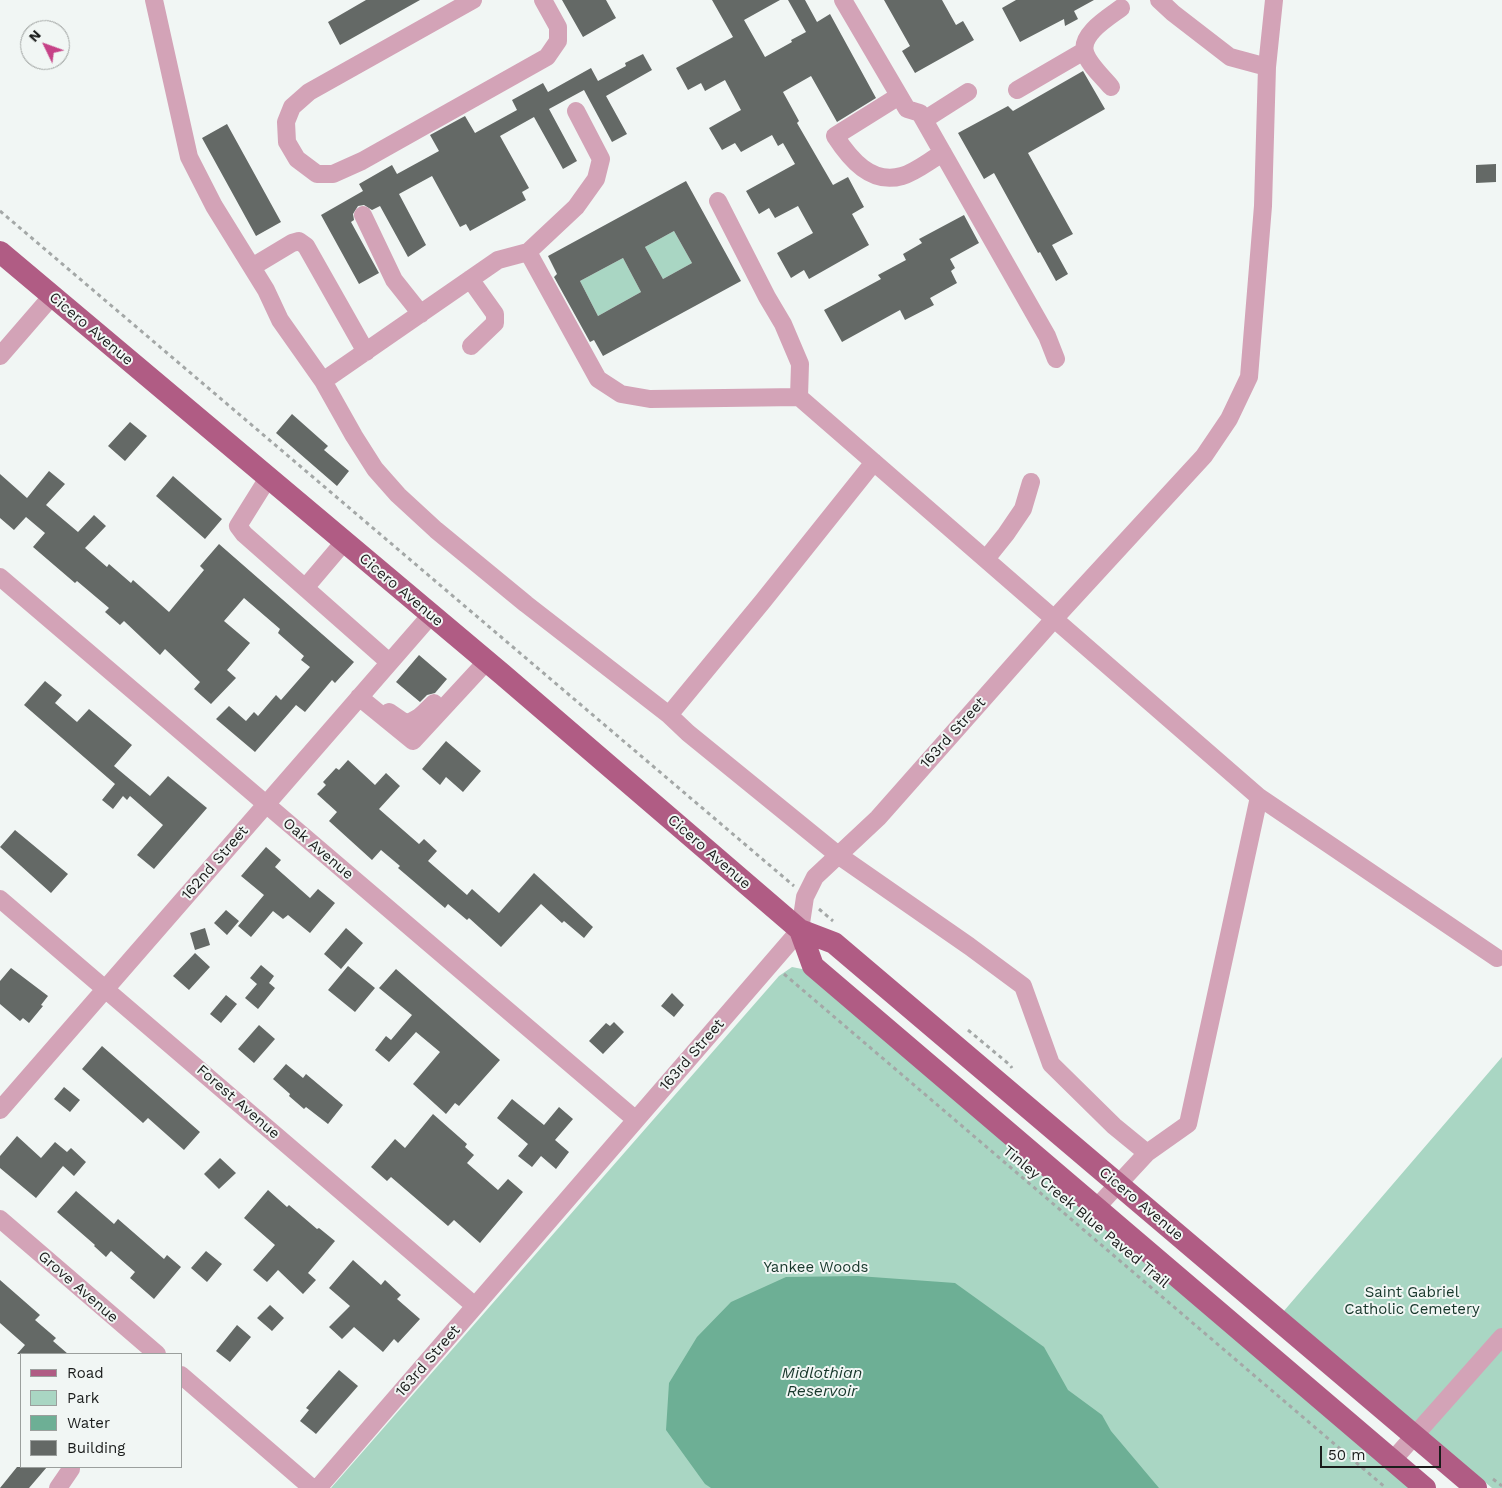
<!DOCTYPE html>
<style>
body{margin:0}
#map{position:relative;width:1502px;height:1488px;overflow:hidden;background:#f1f6f4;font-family:"Work Sans",sans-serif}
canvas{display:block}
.legend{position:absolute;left:20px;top:1353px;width:162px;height:115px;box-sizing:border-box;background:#f1f6f4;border:1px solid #9b9f9d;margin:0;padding:6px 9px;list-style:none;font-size:15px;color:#1a1c1b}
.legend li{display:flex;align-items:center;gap:10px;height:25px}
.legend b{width:25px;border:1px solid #9b9f9d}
.north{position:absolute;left:20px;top:20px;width:50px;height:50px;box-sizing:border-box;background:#f1f6f4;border:1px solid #9b9f9d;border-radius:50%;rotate:312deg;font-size:14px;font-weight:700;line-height:20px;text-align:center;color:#1a1c1b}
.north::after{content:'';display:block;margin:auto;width:18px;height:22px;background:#c64287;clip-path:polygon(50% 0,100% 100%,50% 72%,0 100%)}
.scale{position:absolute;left:1320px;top:1446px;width:121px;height:22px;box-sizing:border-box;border:2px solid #1a1c1b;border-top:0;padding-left:6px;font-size:15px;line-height:18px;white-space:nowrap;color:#1a1c1b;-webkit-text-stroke:4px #f1f6f4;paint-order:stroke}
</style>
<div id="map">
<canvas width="1502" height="1488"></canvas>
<ul class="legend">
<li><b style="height:6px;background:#b05c84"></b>Road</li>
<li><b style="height:14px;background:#a9d6c3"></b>Park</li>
<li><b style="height:14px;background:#6daf95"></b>Water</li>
<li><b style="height:14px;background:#646966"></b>Building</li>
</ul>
<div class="north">N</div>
<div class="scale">50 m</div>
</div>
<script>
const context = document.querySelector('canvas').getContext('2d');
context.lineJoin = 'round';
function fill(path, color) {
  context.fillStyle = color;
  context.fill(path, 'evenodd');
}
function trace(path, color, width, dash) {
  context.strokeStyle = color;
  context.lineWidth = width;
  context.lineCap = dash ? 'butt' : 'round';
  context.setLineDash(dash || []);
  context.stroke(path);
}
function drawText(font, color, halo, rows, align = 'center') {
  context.font = font + ' "Work Sans",sans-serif';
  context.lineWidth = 4;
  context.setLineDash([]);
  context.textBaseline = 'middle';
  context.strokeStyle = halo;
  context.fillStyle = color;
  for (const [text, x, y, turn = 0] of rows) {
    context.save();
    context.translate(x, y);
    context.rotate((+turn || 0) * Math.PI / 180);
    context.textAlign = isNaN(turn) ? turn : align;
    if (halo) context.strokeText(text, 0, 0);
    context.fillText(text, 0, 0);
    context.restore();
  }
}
fill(new Path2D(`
 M674,231L692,263L663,279L645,247Z
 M623,258L641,292L598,316L580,281Z
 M792,967L807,970L1415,1488H331L779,976Z
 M1502,1057V1488H1492L1283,1312Z`), '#a9d6c3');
fill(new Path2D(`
 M858,1276L955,1283L1044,1347L1068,1390L1102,1415L1111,1431L1159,1488H711L705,1484L666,1430L669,1383L697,1337L731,1302L786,1277Z`), '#6daf95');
fill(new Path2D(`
 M366,0H420L340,45L328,22Z
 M562,0H606L616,18L583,37Z
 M712,0H780L744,20L765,57L792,42L791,40L806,32L788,0H805L817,22L830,14L876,98L837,122L811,76L783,92L799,121L797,123L833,185L848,177L864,207L852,214L869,245L809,279L804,270L791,278L777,253L813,233L798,206L775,218L769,208L759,214L746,191L795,164L783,143L778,146L772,135L741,152L735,143L722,150L709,128L741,110L725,80L705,91L701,83L688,90L676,68L733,37Z
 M884,0H942L956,25L963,21L974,40L915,73L902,51L910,46Z
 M1016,0H1094L1074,11L1078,19L1065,26L1064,19L1020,42L1002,8Z
 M643,54L652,70L606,96L627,134L612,142L584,90L549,109L577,161L563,169L534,117L500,136L529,188L522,192L526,200L470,231L466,224L460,227L432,176L399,194L426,245L408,257L380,206L372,210L364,205L358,206L353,214L354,220L351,222L379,273L359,284L321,215L363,191L359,184L392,165L397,174L439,151L430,135L465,116L475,133L517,110L512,100L543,83L548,92L591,68L598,81L626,66L625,63Z
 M1083,71L1105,109L1028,153L1073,234L1052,245L1068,274L1056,281L1040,252L1038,253L994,173L984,179L958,133L1008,106L1013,111Z
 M227,124L281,222L256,236L202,138Z
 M1496,164V182L1476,183V165Z
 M686,181L741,281L603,356L594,340L590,342L554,277L557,274L548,256ZM674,231L692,263L663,279L645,247ZM623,258L641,292L598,316L580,281Z
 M964,215L979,243L950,259L955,268L951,271L957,283L930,298L934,305L905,320L900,310L842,342L824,310L881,279L878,275L906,260L903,254L922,243L919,239Z
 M292,414L328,446L324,450L349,471L337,486L276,433Z
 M130,422L147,436L125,461L108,446Z
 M49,471L65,484L46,505L78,532L94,515L106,526L85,548L107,567L109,564L131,583L133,580L169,612L204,570L200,566L219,544L354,662L335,683L332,680L305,712L296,705L255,752L216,719L229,706L246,721L254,712L258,716L276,695L281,700L310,667L301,660L304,656L278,633L280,629L244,598L224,621L250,643L227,670L236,678L211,704L194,689L200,682L165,649L160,655L124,621L120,625L105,612L109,608L77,581L75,583L33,547L45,533L26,517L14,530L0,518V474L27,498Z
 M173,476L222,519L205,539L156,496Z
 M419,655L447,679L435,693L427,695L420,702L396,682Z
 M45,681L62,695L55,703L77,722L89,709L132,745L114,766L150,796L168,776L207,808L154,869L137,855L163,825L130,796L127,800L123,796L113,809L102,800L115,784L24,705Z
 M446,741L481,771L463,792L446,777L440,785L422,769Z
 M348,760L375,785L386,773L400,786L379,809L419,844L424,839L437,851L428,861L467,895L472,889L499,913L534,873L593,927L584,938L564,921L562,923L541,904L501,947L469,918L467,920L448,904L445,908L398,868L400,866L381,850L372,860L329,821L337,812L317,794L326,785L323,782L336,768L339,770Z
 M15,830L68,874L51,893L0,847Z
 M266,847L281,860L275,867L310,898L318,889L335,903L310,933L288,915L283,919L273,911L251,937L238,926L264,895L241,876Z
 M226,910L239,921L227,935L214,923Z
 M205,928L210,945L195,950L190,933Z
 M346,928L363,943L341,969L324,954Z
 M195,953L210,967L189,990L173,976Z
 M261,965L274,976L269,983L275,988L258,1009L245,998L257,984L250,978Z
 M348,966L375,988L355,1012L328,990Z
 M11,968L48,996L41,1005L43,1006L29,1023L23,1018L20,1021L0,1004V981Z
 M396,969L500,1060L459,1106L455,1103L446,1114L413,1084L440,1052L416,1032L389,1062L375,1050L386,1036L391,1040L412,1015L379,988Z
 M672,993L684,1005L674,1017L661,1006Z
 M226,995L237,1004L221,1023L210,1014Z
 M614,1022L624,1032L603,1054L589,1041L606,1023L610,1026Z
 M259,1025L275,1039L254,1063L238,1049Z
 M102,1046L200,1132L184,1150L148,1118L143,1123L82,1069Z
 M286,1064L303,1078L306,1074L343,1105L328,1124L306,1107L304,1109L289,1096L290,1094L273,1079Z
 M64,1087L80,1100L70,1112L54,1099Z
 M512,1099L544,1125L559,1107L573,1119L555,1140L569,1152L556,1169L541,1156L532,1167L518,1156L528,1144L497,1118Z
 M433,1114L467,1144L465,1147L474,1155L467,1163L498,1190L508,1179L523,1192L480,1243L454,1220L448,1226L391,1177L387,1181L371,1167L395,1139L405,1148Z
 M17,1136L41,1158L55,1142L67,1152L71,1148L86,1162L74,1176L63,1166L36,1198L0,1168V1156Z
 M220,1158L236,1173L219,1189L204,1174Z
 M268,1190L287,1207L289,1205L317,1229L319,1228L335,1241L308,1273L316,1280L303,1294L278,1270L267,1282L253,1270L275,1245L244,1218Z
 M76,1191L114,1224L118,1219L164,1259L167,1255L181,1267L154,1299L130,1278L135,1272L111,1251L106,1257L94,1246L95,1245L57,1212Z
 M206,1251L222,1264L207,1282L191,1268Z
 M353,1260L381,1285L385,1280L401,1295L397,1299L420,1319L398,1343L394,1339L383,1352L354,1327L342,1339L329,1327L350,1306L329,1288Z
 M0,1280L40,1315L35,1320L56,1338L53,1341L68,1354H17L25,1345L0,1323Z
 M270,1305L284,1318L272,1331L257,1318Z
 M237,1325L251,1337L230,1362L216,1351Z
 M339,1370L358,1386L316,1434L300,1421L309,1410L306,1408Z
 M17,1467H47L29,1488H0Z`), '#646966');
trace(new Path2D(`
 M0,211L794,886
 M819,909L833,921
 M784,974L1386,1488
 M968,1030L1010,1065L1012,1068
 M1493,1479L1502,1486`), '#a4a8a7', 3, [4, 4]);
trace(new Path2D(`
 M154,0L189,157L214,206L266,290L280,320L323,381L354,436L375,469L398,495L436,530L526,604L669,715L688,733L838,855L969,946L1023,986L1051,1064L1114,1126L1147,1153
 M473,0L309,92L292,107L286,122L287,142L297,159L317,174H333L362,161L547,57L558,41V27L543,0
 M843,0L907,109L920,113L1047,336L1056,359
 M1159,0L1173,13L1230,57L1267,67
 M1111,87C1103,77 1088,64 1085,52C1080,34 1109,17 1121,8
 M1017,90L1084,51
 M899,96L835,136C850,159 871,185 902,176C916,172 930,160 943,153
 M924,120L968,92
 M718,201L767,297L783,324L800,364L799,397
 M363,215L394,280L421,314
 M528,252L576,207L596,179L601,159L576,111
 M252,267L292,243L299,241L306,246L366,352
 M470,279L495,314V323L471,346
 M0,356L52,296
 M323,381L498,260L528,252L598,379L621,394L650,399L799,397L1259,797L1188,1124L1147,1153L1097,1207
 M268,478L238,526L244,534L389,662
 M986,559L1006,534L1023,509L1031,482
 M0,577L636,1120
 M305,588L344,542
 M359,697L413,741L486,662
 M389,712L405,723C418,721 425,712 434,703
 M669,715L763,601L874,462
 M1259,797L1497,958
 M0,899L475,1306
 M0,1110L431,615
 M0,1219L157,1354
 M181,1375L312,1488
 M1392,1461L1502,1337
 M58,1488L71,1469
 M318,1488L800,930L805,897L815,877L878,818L1054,619L1204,456L1229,419L1249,377L1263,206L1267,67L1274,0`), '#d3a3b7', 18);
trace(new Path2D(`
 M0,252L502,674L800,930L834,943L1476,1488
 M800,930L813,966L1425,1488`), '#b05c84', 22);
drawText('15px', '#1a1c1b', '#f1f6f4', [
 ["Cicero Avenue",91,329,40],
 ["Cicero Avenue",401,590,40],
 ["163rd Street",953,733,-48],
 ["Oak Avenue",318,849,40],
 ["Cicero Avenue",709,852,41],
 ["162nd Street",215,863,-49],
 ["163rd Street",692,1055,-49],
 ["Forest Avenue",238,1102,41],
 ["Cicero Avenue",1141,1204,40],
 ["Tinley Creek Blue Paved Trail",1086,1217,40],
 ["Grove Avenue",78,1287,41],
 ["163rd Street",428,1361,-49]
]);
drawText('15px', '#16362a', '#f1f6f4', [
 ["Yankee Woods",816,1268],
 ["Saint Gabriel",1412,1293],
 ["Catholic Cemetery",1412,1310]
]);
drawText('italic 16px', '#17372b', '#f1f6f4', [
 ["Midlothian",822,1373],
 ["Reservoir",822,1391]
]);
</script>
